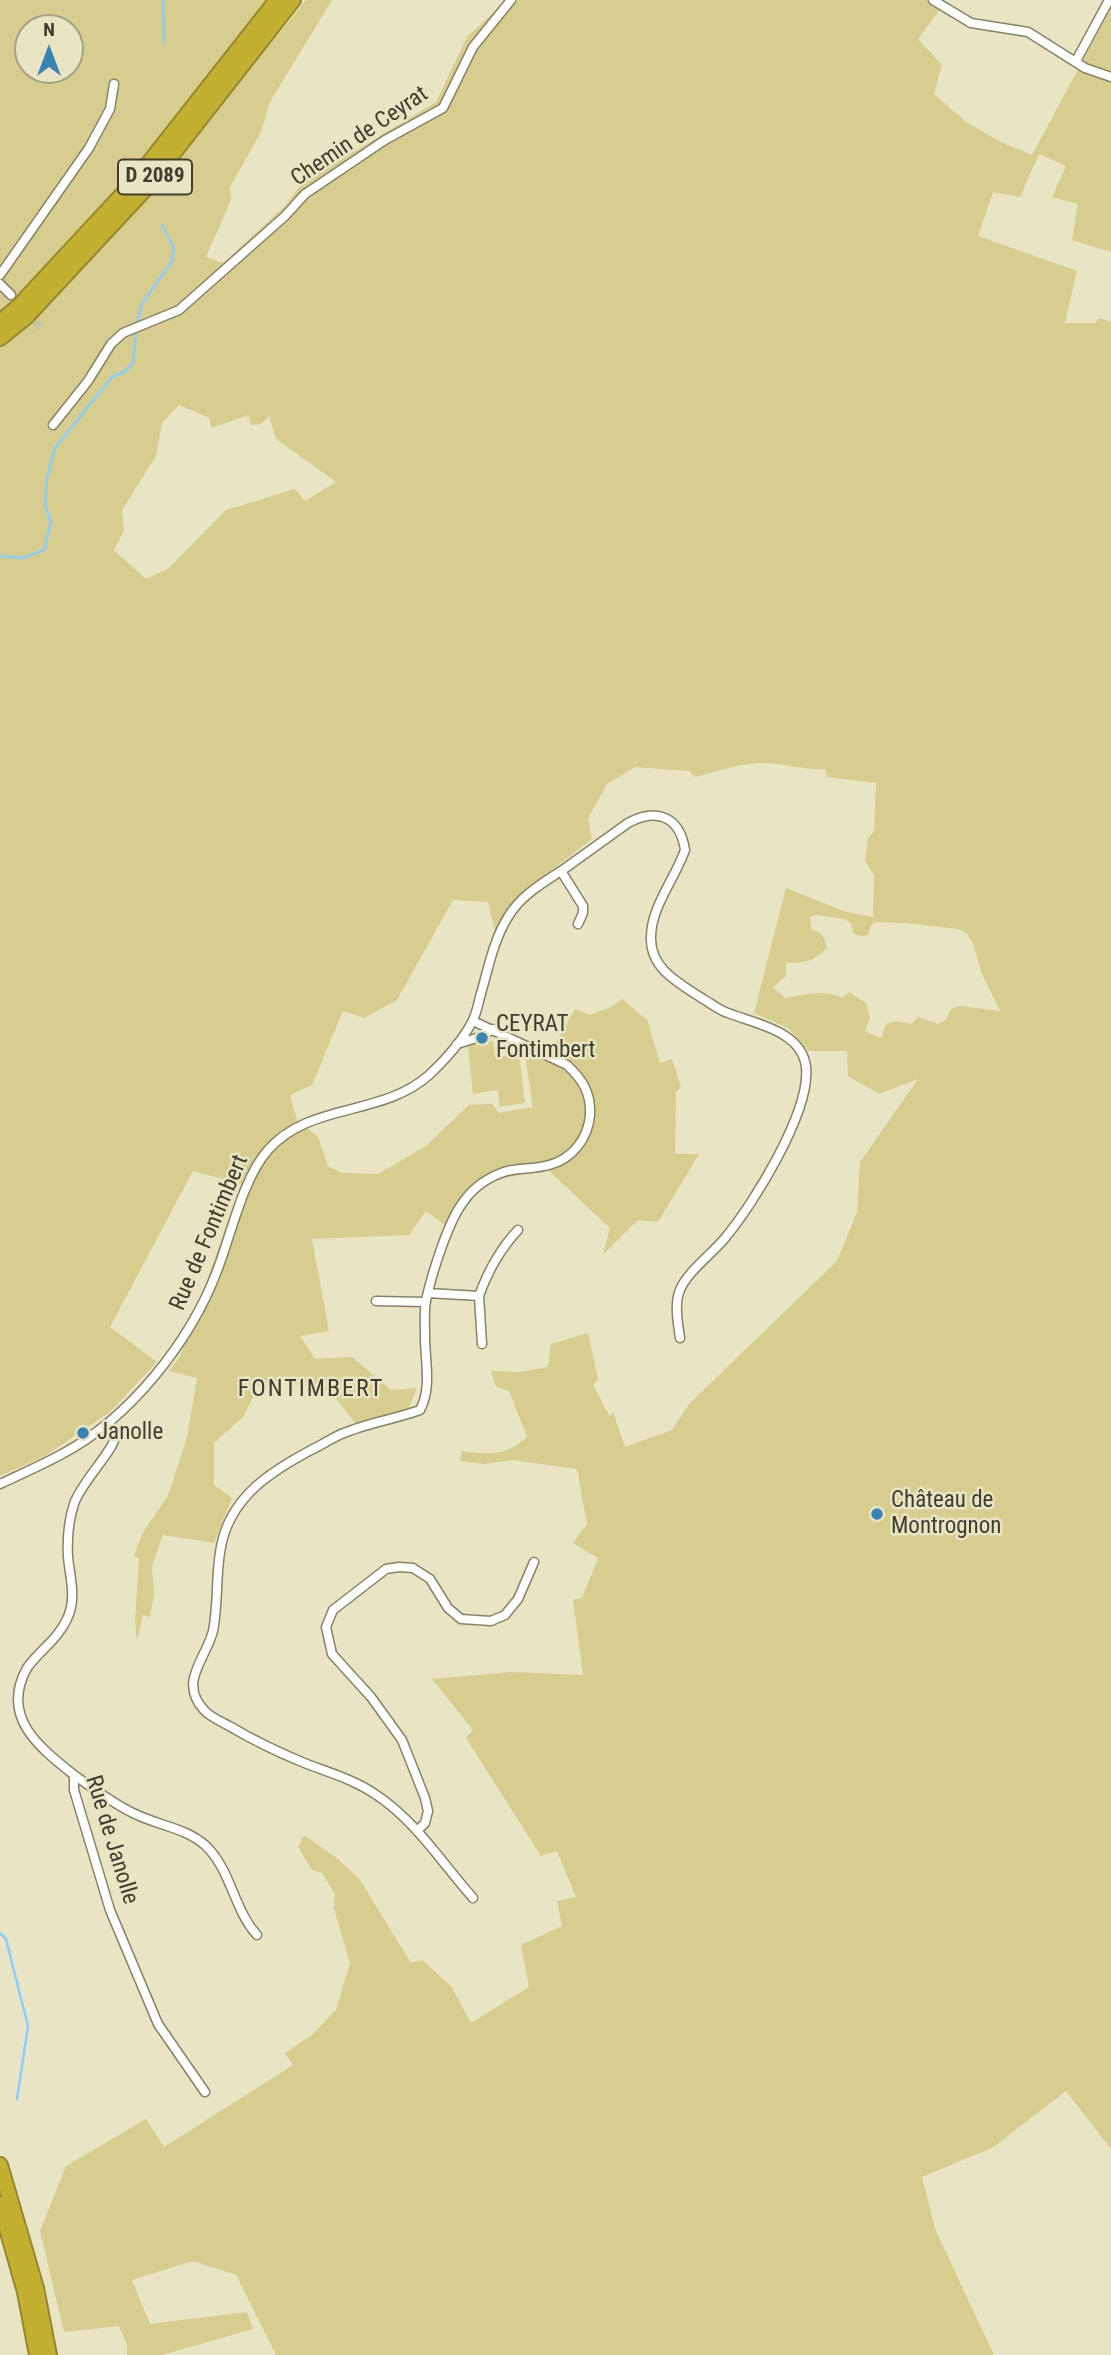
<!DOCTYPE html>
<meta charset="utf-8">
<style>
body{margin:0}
#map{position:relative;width:1111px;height:2355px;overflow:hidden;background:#e9e4c3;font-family:"Roboto Condensed",sans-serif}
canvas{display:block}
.north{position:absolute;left:14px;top:14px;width:70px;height:70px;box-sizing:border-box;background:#e9e4c3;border:2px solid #a5a188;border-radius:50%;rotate:0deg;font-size:19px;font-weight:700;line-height:28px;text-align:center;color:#3f3d30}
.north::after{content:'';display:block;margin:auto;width:24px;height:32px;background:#3a83b7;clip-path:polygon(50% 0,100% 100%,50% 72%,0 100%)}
</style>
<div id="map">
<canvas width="1111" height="2355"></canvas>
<div class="north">N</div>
</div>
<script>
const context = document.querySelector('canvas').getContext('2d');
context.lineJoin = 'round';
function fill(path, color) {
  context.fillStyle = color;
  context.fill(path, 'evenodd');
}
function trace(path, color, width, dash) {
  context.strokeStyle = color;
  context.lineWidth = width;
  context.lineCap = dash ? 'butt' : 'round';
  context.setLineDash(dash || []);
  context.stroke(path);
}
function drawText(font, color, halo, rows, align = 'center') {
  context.font = font + ' "Roboto Condensed",sans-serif';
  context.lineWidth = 5;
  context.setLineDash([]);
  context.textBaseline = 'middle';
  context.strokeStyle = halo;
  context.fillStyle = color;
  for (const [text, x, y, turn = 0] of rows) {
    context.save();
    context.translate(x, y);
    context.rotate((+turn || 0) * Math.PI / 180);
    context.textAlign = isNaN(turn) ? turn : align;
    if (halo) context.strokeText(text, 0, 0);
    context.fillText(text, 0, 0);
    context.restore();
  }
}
fill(new Path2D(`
 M0,0H295L277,36L306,0H332L270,102L261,132L230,187L231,200L206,257L223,263L285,206L302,183L436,102L467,37L507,0H939L944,4L918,39L942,65L934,94L966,122L1001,142L1032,155L1111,8V252L1072,240L1078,204L1052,197L1066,166L1039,154L1020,197L993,192L978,236L1077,271L1065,323H1095L1100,318L1111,322V2149L1066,2091L992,2148L922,2177L935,2229L994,2355H276L236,2275L193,2261L132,2280L150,2324L247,2312L253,2329L162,2355H127V2344L119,2326L64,2332L40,2231L66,2166L146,2119L164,2147L293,2065L285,2053L313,2034L336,2010L350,1963L334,1909L335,1894L322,1873L312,1870L298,1847L304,1835L338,1859L360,1880L411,1963L422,1960L451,1986L471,2023L529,1987L521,1945L562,1926L557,1901L576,1897L557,1851L541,1856L466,1738L473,1730L432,1679L512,1672L583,1675L573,1600L582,1598L598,1558L573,1543L587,1524L577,1469L513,1460L484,1464L460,1461L462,1451C490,1455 505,1456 527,1437L509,1391L496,1387L491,1371L520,1372L548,1367L551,1344L588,1333L598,1379L593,1385L610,1417L613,1412L625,1447L672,1430L689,1404L837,1261L857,1212L860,1162L918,1079L879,1094L848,1076L847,1051H809L788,1028L754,1013L786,888L846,912L873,917L874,875L865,861L868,838L874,831L876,783L827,777L825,769C805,770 785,764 765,763C741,763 718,771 695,777L689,771L635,767L607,784L588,818L592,839L522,893L495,932L488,902L453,900L397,1000L364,1018L343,1011L312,1085L290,1095L297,1120L318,1137L328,1166L342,1173L378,1174L426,1146L469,1105L492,1104L499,1113L533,1107L525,1056L551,1051L575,1009L590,1015L611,1007L622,999L647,1020L660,1063L672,1059L681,1087L676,1092L675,1154H699L658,1222L638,1220L603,1255L610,1228L547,1169L478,1184L446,1226L426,1211L409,1235L312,1239L329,1331L300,1336L315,1359L352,1357L391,1390L417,1388L408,1409L355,1423L331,1392L277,1380L258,1386L244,1416L214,1443V1485L232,1498L214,1543L163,1535L152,1566L154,1595L150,1617L143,1615L137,1641L135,1621L139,1559L134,1556L142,1534L168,1496L187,1438L197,1378L169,1371L180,1356L241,1184L193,1171L110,1327L157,1362L110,1412L45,1456L0,1476ZM28,28H70V70H28ZM179,405L209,418L212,428L248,415L251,425L261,424L269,416L276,439L336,482L305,501L295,489L226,510L169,568L146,579L114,550L124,531L122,510L156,456L162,423ZM816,915L844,919L851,923L853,933L860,936L868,935L871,925L877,922L905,923L958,929L967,934L973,943L982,974L1000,1011L959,1006L951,1009L946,1020L938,1024L918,1017L911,1024L896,1021L886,1024L881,1038L865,1031L870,1018L866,1003L849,992L842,998C828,989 801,995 785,998L773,987L786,976V962C802,965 817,960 827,947C824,938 823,932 812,930L810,917Z
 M493,1041L495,1057L519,1054L525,1103L500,1107L498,1090L473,1094L468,1046Z`), '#d7cd8f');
trace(new Path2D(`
 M163,0L164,42
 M137,324L142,304L172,261L174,248L162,225
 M0,556L23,558L44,550L51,522L45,505L47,478L55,448L112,377L124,372L133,363L136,330
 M0,1933L6,1939L28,2026L17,2099`), '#8ccdff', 2.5);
trace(new Path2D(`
 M27,313L42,328`), '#c7c3a6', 8, [8, 4]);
const street = new Path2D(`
 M933,0L971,23L1028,32L1085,68L1111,77
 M1076,61L1109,0
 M0,275L89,148L110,109L114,84
 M0,284L11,295
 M53,425L88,381L111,344L123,333L179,310L285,216L305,194L385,140L443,108L473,47L511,0
 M561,871L583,906V913L578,924
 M457,1044L480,1037L493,1029
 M428,1293L479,1296L482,1344
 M479,1296C488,1271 500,1249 518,1230
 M376,1301L426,1302
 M108,1423C111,1427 115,1431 115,1437C114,1450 80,1484 74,1504C68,1522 67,1538 68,1557C70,1578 77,1599 67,1619C58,1639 39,1651 27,1668C0,1717 39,1747 74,1775V1790L110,1910L158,2024L205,2092
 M0,1484C21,1474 42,1465 62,1454C130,1418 190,1342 217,1271C231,1235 243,1178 268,1150C310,1102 382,1117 429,1075C445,1060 462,1041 472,1022C476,1015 478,1005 480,997C488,970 493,941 508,917C521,895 543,883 564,869C585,854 607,838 628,823C657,807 680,817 685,850C675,879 650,908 651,939C651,969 679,983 700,997C709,1002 718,1010 728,1013C756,1024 802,1031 806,1067C811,1111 753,1205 725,1238C713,1253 687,1272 680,1290C674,1303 678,1324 680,1338
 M74,1775C93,1788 112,1803 133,1813C156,1825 187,1828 206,1846C231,1870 234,1910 257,1935
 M418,1830L425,1823L428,1811L425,1798L402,1740L371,1697L332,1654L326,1627L333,1610L386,1569L399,1567L413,1568L430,1579L448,1608L461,1619L491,1621L505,1615L518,1599L534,1562
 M473,1898C441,1862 416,1821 375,1794C353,1779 327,1772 302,1762C278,1752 253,1740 231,1727C222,1722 210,1717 204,1710C178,1682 206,1659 213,1631C219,1601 215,1571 222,1542C233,1495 272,1471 311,1450C322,1445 333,1437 344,1433C368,1423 395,1419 420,1410C432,1388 425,1361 425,1337C425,1325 424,1311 426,1300C432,1274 448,1221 464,1201C474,1187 490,1176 507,1171C521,1168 535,1169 549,1165C572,1159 588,1139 590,1115C591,1093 583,1080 567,1065L473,1021`);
const highway = new Path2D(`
 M0,322L17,308L134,182L277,0
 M0,338L26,317L146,188L293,0
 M0,2165L36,2288L49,2355
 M0,2204L25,2292L37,2355`);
trace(street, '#878264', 11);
trace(highway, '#958830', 18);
trace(street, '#fff', 8);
trace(highway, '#c4b030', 14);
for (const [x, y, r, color] of [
 [482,1038,7,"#3a83b7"],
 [83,1433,7,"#3a83b7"],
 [877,1514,7,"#3a83b7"]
]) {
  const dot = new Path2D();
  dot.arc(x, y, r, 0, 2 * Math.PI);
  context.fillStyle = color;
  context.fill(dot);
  trace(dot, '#e9e4c3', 2.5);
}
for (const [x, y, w] of [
 [155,177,74]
]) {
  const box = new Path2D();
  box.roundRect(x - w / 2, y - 17.5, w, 35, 5);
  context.fillStyle = '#e9e4c3';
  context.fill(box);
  trace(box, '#3f3d30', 2);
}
drawText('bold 21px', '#3f3d30', null, [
 ["D 2089",155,177]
]);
drawText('23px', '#3f3d30', '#e9e4c3', [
 ["Chemin de Ceyrat",360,137,-34],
 ["Rue de Fontimbert",210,1233,-67],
 ["Rue de Janolle",111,1840,73]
]);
drawText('23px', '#3f3d30', '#e9e4c3', [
 ["CEYRAT",496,1025],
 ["Fontimbert",496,1051],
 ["Janolle",97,1433],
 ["Château de",891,1501],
 ["Montrognon",891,1527]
], 'left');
context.letterSpacing = '2px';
drawText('24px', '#3f3d30', '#e9e4c3', [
 ["FONTIMBERT",311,1390]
]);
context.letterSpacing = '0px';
</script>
